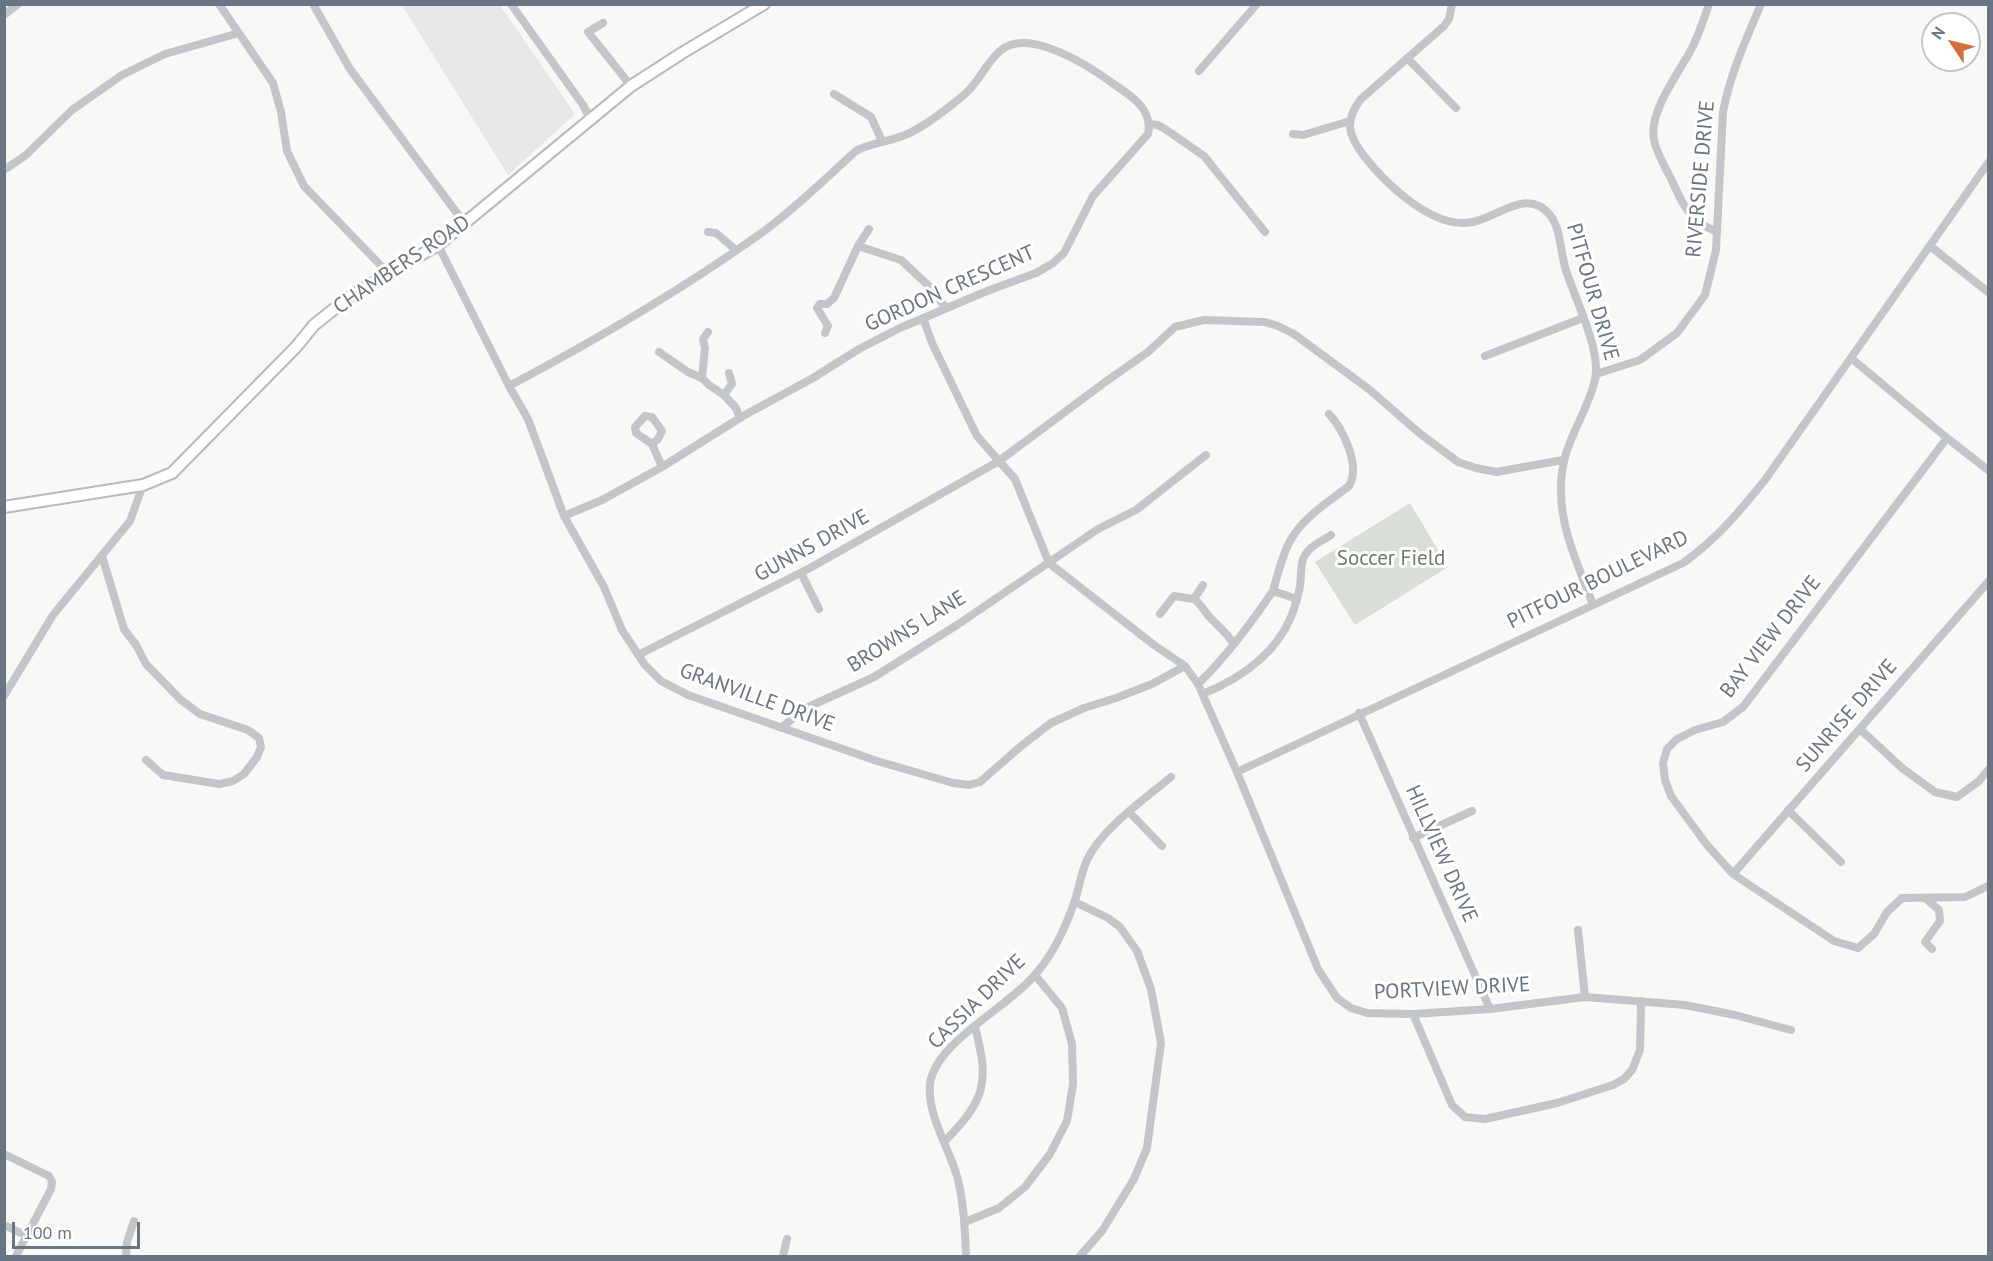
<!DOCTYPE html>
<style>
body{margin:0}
#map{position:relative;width:1993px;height:1261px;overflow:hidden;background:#f8f8f6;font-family:"PT Sans",sans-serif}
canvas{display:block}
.frame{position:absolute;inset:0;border:6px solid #6a7584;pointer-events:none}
.north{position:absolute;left:1921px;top:12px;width:60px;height:60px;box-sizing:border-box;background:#fff;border:2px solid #c3c8ce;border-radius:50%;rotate:305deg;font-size:16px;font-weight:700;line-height:24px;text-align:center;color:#6a7584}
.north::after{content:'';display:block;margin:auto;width:21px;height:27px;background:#d1703d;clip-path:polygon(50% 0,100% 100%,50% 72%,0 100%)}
.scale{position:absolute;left:12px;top:1222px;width:128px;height:27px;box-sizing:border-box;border:3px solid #6a7584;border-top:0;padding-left:8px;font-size:18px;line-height:21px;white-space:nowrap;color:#6a7584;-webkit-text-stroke:4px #fff;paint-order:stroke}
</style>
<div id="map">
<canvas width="1993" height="1261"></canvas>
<div class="frame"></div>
<div class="north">N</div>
<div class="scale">100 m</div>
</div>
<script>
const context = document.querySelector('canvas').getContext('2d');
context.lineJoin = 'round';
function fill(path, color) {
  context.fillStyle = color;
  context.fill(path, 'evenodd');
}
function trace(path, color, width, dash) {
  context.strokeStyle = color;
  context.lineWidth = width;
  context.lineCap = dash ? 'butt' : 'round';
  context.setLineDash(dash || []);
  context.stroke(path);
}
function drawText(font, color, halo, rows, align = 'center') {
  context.font = font + ' "PT Sans",sans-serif';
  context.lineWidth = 6;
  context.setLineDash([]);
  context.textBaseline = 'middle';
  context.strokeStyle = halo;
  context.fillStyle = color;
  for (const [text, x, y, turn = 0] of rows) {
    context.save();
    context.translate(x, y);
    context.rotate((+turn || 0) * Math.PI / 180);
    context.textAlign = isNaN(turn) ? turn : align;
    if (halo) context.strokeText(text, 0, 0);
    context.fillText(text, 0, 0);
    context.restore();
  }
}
fill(new Path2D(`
 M402,5H500L575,114L508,175Z`), '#e6e7e6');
fill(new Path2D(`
 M1410,503L1448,567L1355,625L1315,562Z`), '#d9ded7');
const secondary = new Path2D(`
 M4,507L143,485L172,473L296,347L314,325L349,297L438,245L631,86L682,53L764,4`);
trace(secondary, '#b7babf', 14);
trace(new Path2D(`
 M219,4L273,83L281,112L287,151L304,186L389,274
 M313,4L350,69L465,224
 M511,4L583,105L590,118
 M1452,4L1449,19L1444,26L1361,99C1344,121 1348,135 1364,156C1385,183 1427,223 1463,223C1493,224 1525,184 1550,215C1561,229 1560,250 1565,267C1574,298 1604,353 1594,384C1582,425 1560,445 1561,492C1561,531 1580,569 1593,605
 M1709,4C1704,19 1699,34 1692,48C1679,73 1648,112 1654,140C1657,155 1667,170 1673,183C1684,208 1691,221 1717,232
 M4,15L18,4
 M603,23L588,32L631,86
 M1407,58L1456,108
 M1199,71L1257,4
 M834,94L871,117L882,141
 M1150,124L1158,125L1165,129L1204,156L1265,232
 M1293,134L1303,135L1350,121
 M4,170L26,155L72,110L122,75L165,54L239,33
 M708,232L716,233L736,250
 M438,245L509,386L528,419L564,516L604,587L622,630L645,665L661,681L688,695L877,761L953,783L969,785L980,782L1021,746L1051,723L1084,708L1116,698L1152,684L1185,666
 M858,246L869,229
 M1930,246L1988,292
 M923,318L932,343L977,436L1015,479L1049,563L1154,645L1185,666L1198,684L1237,772L1318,969L1337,998L1351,1008L1367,1013L1413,1014L1490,1009L1585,997L1685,1005L1735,1015L1791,1030
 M708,332L703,339L705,348L702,378L709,385L724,395
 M825,333L828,326L817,308L820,304H827L834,298L858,246L901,260L931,288L946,308
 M659,352L688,372L702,378
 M1485,356L1583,318
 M1851,358L1947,438L1988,470
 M729,373L732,384L724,395L736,408L740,418
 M1596,374L1640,360L1677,333L1705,295L1716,250L1723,112C1730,74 1746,40 1761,4
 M509,386C596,340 680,291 760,234C795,209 826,178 857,150C873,143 890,141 905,135C923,128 951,106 965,94C979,82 986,63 1000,51C1028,26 1091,67 1115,85C1133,97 1153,110 1148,134L1093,196L1064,253L1053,263L1036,273L987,291L900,328L859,349L813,378L743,416L662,467L602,500L564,516
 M1947,438L1743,707L1723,722L1695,730L1677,739L1667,749L1663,763L1665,780L1671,796L1707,845L1733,874L1834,941L1858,948L1874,934L1887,912L1902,898L1965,897L1988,886
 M652,444L636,433L635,427L645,416L652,417L662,431L658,439L652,444L662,467
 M102,556L124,629L136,645L146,664L181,700L200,714L248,730L259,738L261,747L257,757L244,774L233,781L219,784L163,775L146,760
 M801,573L819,609
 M1203,585L1194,599C1200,603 1202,608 1207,614C1215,624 1226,631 1233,643
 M1297,599L1273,591C1277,576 1281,560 1288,545C1300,519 1327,503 1349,486C1361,466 1343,429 1329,414
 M1160,614L1174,596L1194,599
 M638,655L810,568L999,461L1108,380L1148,352L1175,327L1204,320L1265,322L1278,326L1294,334L1370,390L1418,432L1458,462L1476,468L1496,472L1563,460
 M1198,684C1227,656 1250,624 1273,591
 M1203,694C1239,679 1275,655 1291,617C1295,607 1298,596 1300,586C1302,574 1299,560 1308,551C1314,544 1324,540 1331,535
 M4,696L53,615L130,521L143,485
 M1359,713L1490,1009
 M782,727L806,708L874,677L957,625L1098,529L1136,510L1206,455
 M1860,729L1902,768L1935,792L1957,797L1979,781L1988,770
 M1237,772L1683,563C1717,539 1739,512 1765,480L1988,163
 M1788,810L1841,862
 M1129,812L1162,846
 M1413,838L1472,811
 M1733,874L1988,582
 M1925,898L1939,910L1940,921L1925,942L1932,949
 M1075,902L1108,918L1120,927L1137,951L1151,989L1161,1043L1147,1148L1134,1179L1102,1231L1080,1256
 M1578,930L1585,997
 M1413,1014L1452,1105L1465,1117L1485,1119L1557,1103L1613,1085L1624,1079L1632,1070L1640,1050L1641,1001
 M944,1142C985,1100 990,1084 975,1027
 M4,1154L49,1176L52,1182L51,1189L16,1256
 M965,1222L999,1208L1025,1187L1050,1154L1067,1121L1073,1084L1072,1044L1062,1008L1035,975
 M4,1225L27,1236
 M126,1256L127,1242L134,1221
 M783,1256L787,1239
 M966,1256C965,1231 964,1205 958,1180C950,1148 927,1117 930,1084C935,1043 1005,1009 1032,978C1051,958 1065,929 1074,903C1079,889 1081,873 1087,860C1102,828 1145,799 1171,777`), '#c2c5c9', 8);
trace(secondary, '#fff', 10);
drawText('21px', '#6a7584', '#fff', [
 ["RIVERSIDE DRIVE",1701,179,-85],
 ["CHAMBERS ROAD",402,265,-34],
 ["GORDON CRESCENT",950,289,-24],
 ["PITFOUR DRIVE",1592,292,74],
 ["GUNNS DRIVE",812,546,-29],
 ["PITFOUR BOULEVARD",1598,580,-26],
 ["BROWNS LANE",907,632,-32],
 ["BAY VIEW DRIVE",1771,637,-52],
 ["GRANVILLE DRIVE",757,698,20],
 ["SUNRISE DRIVE",1847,716,-49],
 ["HILLVIEW DRIVE",1441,854,66],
 ["PORTVIEW DRIVE",1452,989,-3],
 ["CASSIA DRIVE",977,1002,-44]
]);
drawText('21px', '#6a7b68', '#fff', [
 ["Soccer Field",1391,559]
]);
</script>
